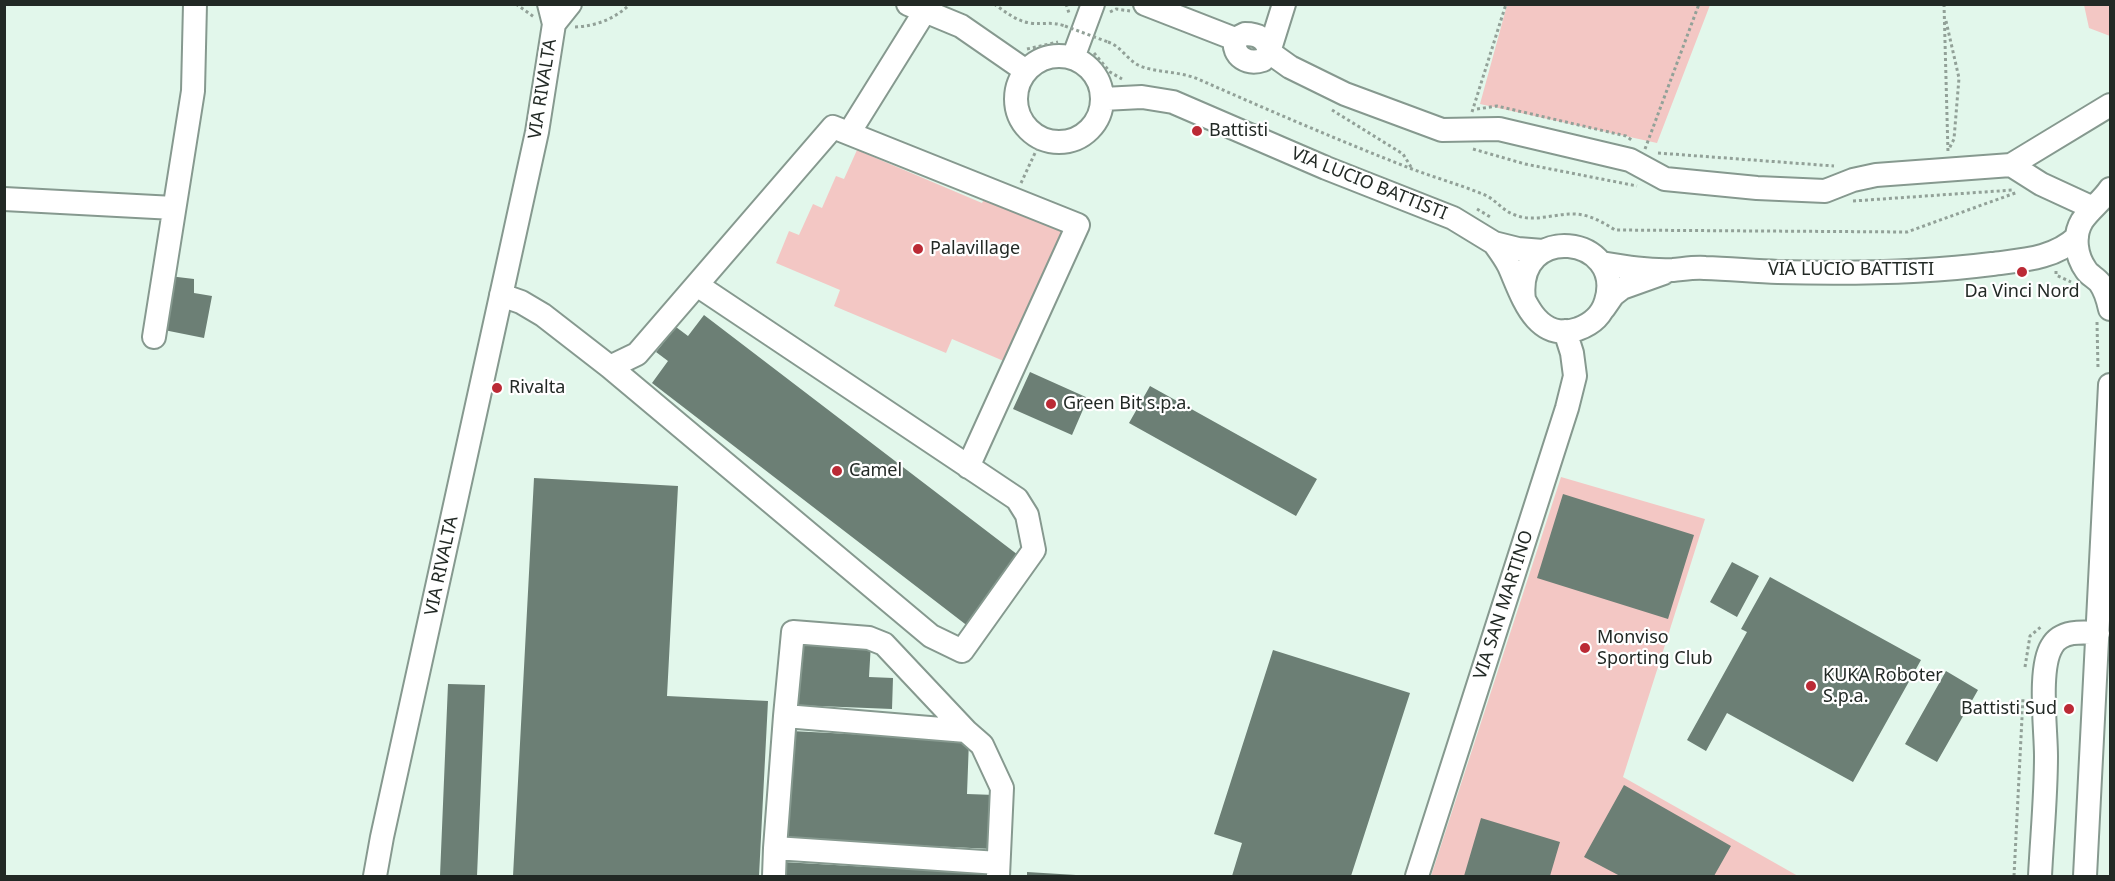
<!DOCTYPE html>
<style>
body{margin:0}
#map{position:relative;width:2115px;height:881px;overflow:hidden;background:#e2f7eb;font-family:"Noto Sans",sans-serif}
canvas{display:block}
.frame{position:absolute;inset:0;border:6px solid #222925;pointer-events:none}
</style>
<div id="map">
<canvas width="2115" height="881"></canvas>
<div class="frame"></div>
</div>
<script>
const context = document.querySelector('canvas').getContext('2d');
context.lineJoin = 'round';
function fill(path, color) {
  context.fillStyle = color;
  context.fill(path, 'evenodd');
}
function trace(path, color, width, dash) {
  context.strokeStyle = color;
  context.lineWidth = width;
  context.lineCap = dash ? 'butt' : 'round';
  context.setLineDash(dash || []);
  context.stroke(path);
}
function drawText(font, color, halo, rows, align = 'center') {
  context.font = font + ' "Noto Sans",sans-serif';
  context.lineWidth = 4.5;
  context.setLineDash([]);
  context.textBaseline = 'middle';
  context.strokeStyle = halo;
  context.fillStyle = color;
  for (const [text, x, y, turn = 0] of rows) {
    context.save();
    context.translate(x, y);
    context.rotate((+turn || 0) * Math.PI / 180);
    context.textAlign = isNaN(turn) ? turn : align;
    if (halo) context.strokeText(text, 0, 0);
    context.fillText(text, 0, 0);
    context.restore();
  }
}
fill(new Path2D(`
 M1507,5H1710L1657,143L1480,104Z
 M2084,5H2110V36L2089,28Z
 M857,150L982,203L985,197L1063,230L1006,362L952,339L946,353L834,306L840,290L776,263L789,231L799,235L813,204L822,208L836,176L844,179Z
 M1561,477L1705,519L1623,777L1798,876H1431Z`), '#f3c7c4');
fill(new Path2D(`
 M169,276L194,279V293L212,296L204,338L159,329Z
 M704,315L1022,558L969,627L652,383L668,361L656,352L676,327L688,336Z
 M1030,372L1088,398L1072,435L1013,409Z
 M1150,386L1317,479L1296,516L1129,423Z
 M534,478L678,486L667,696L768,701L759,876H513Z
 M1563,494L1694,535L1668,619L1537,578Z
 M1732,562L1759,576L1737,617L1710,602Z
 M1770,577L1921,660L1853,782L1727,713L1706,751L1687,740L1747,632L1741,629Z
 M795,641L871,643L869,677L893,678L892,709L793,705Z
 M1273,650L1410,693L1351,876H1232L1242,843L1214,834Z
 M1946,671L1978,690L1937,762L1905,744Z
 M448,684L485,685L477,876H440Z
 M791,731L969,740L967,794L995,795L992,849L786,839Z
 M1624,785L1731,846L1714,876H1620L1584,857Z
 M1481,818L1560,842L1550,876H1464Z
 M783,862L991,874V876H782Z
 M1027,872L1076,875V876H1027Z`), '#6c7f75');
const minor = new Path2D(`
 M908,4L961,26L1026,71
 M1145,4L1235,39
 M1284,4L1269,52L1290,67L1345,94L1442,130L1499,129L1630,160L1665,179L1757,188L1825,191L1853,180L1876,175L2011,165L2041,184L2093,208
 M554,24L570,4
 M1245,34C1257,34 1267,38 1269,52L1263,60C1248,65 1232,57 1235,39Z
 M1016 99a43 43 0 1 1 86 0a43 43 0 1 1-86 0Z
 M1073,58L1093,4
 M1103,99L1142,97L1173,102L1326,168L1453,218L1494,243L1518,249L1543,251
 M849,133L925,11
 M2011,165L2110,105
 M2110,189C2102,201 2090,209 2082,221C2073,236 2076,256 2086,270C2089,275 2096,278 2100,283C2105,290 2108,300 2110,309
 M4,199L174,208
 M1494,243C1499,250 1505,258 1509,266C1522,295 1535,343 1578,329C1592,324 1602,315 1606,301C1626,236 1514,220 1524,300
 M1601,263C1625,267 1649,271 1673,270C1684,269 1695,267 1705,268C1730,269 1754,271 1778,272C1850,274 1921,273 1992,264C2022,260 2054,259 2077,237
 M501,295L521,302L543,315L610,367L931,636L962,651L1034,550L1027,515L1017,499L697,285
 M1604,308L1613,295L1622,288L1664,273
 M154,337L193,91L195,4
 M610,367L637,354L833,127L1078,225L968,467
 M785,716L793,632L869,638L884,644L966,731
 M375,876L382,837L537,132L554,24L549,4
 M774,876L775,848
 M998,876L1002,788L982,745L966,731L785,716L775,848L998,863
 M1417,876L1567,408L1575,376L1572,353L1565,331
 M2040,876C2042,836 2046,796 2046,756C2046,729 2038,668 2052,646C2061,630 2083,632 2098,633
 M2085,876L2110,385`);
trace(minor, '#86998f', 26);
trace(new Path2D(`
 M516,4L534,17
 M994,4C1006,12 1016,21 1030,23C1043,25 1051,21 1065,26
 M1066,4L1069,13
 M1944,4L1948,153
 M1110,12L1116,9L1130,11
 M1946,21L1959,78L1954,139L1949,149
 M575,27C596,26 615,19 630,4
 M1108,42C1121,46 1127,60 1140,66C1158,73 1179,71 1198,79C1268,110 1340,141 1412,169C1436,178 1461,185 1485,195C1496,200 1503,211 1515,215C1532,222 1551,215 1569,214C1587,213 1601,221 1615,230L1907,232L2018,192
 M1027,49L1058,42
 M1094,53L1110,72L1122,79
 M1477,109L1497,106L1626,136L1633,141
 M1332,110L1403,154L1411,167
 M1472,112L1506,4
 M1473,149L1525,164L1637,186
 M1645,149L1699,4
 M1658,153L1834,166
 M1021,183L1042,138
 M1853,201L2013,190
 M1477,209L1492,218
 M2056,271V275L2071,282
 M2097,322L2098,369
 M2025,667L2030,636L2042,626
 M2014,876L2023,698`), '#92a198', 3, [3, 3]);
trace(minor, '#fff', 22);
trace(new Path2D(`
 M1065,26L1108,42`), '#92a198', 3, [3, 3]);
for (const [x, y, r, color] of [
 [1197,131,6,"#bb2a35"],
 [918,249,6,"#bb2a35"],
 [2022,272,6,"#bb2a35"],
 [497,388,6,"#bb2a35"],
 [1051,404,6,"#bb2a35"],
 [837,471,6,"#bb2a35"],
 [1585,648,6,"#bb2a35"],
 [1811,686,6,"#bb2a35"],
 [2069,709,6,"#bb2a35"]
]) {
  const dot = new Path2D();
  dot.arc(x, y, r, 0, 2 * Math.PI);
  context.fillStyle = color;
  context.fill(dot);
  trace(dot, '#fff', 2);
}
drawText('18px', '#222925', '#fff', [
 ["VIA RIVALTA",543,89,-81],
 ["VIA LUCIO BATTISTI",1369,184,22],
 ["VIA LUCIO BATTISTI",1851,270],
 ["VIA RIVALTA",442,566,-78],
 ["VIA SAN MARTINO",1504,605,-72]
]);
drawText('18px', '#222925', '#fff', [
 ["Battisti",1209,131],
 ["Palavillage",930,249],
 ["Da Vinci Nord",2022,292,"center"],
 ["Rivalta",509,388],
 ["Green Bit s.p.a.",1063,404],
 ["Camel",849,471],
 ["Monviso",1597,638],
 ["Sporting Club",1597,659],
 ["KUKA Roboter",1823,676],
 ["S.p.a.",1823,697],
 ["Battisti Sud",2057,709,"right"]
], 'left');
</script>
